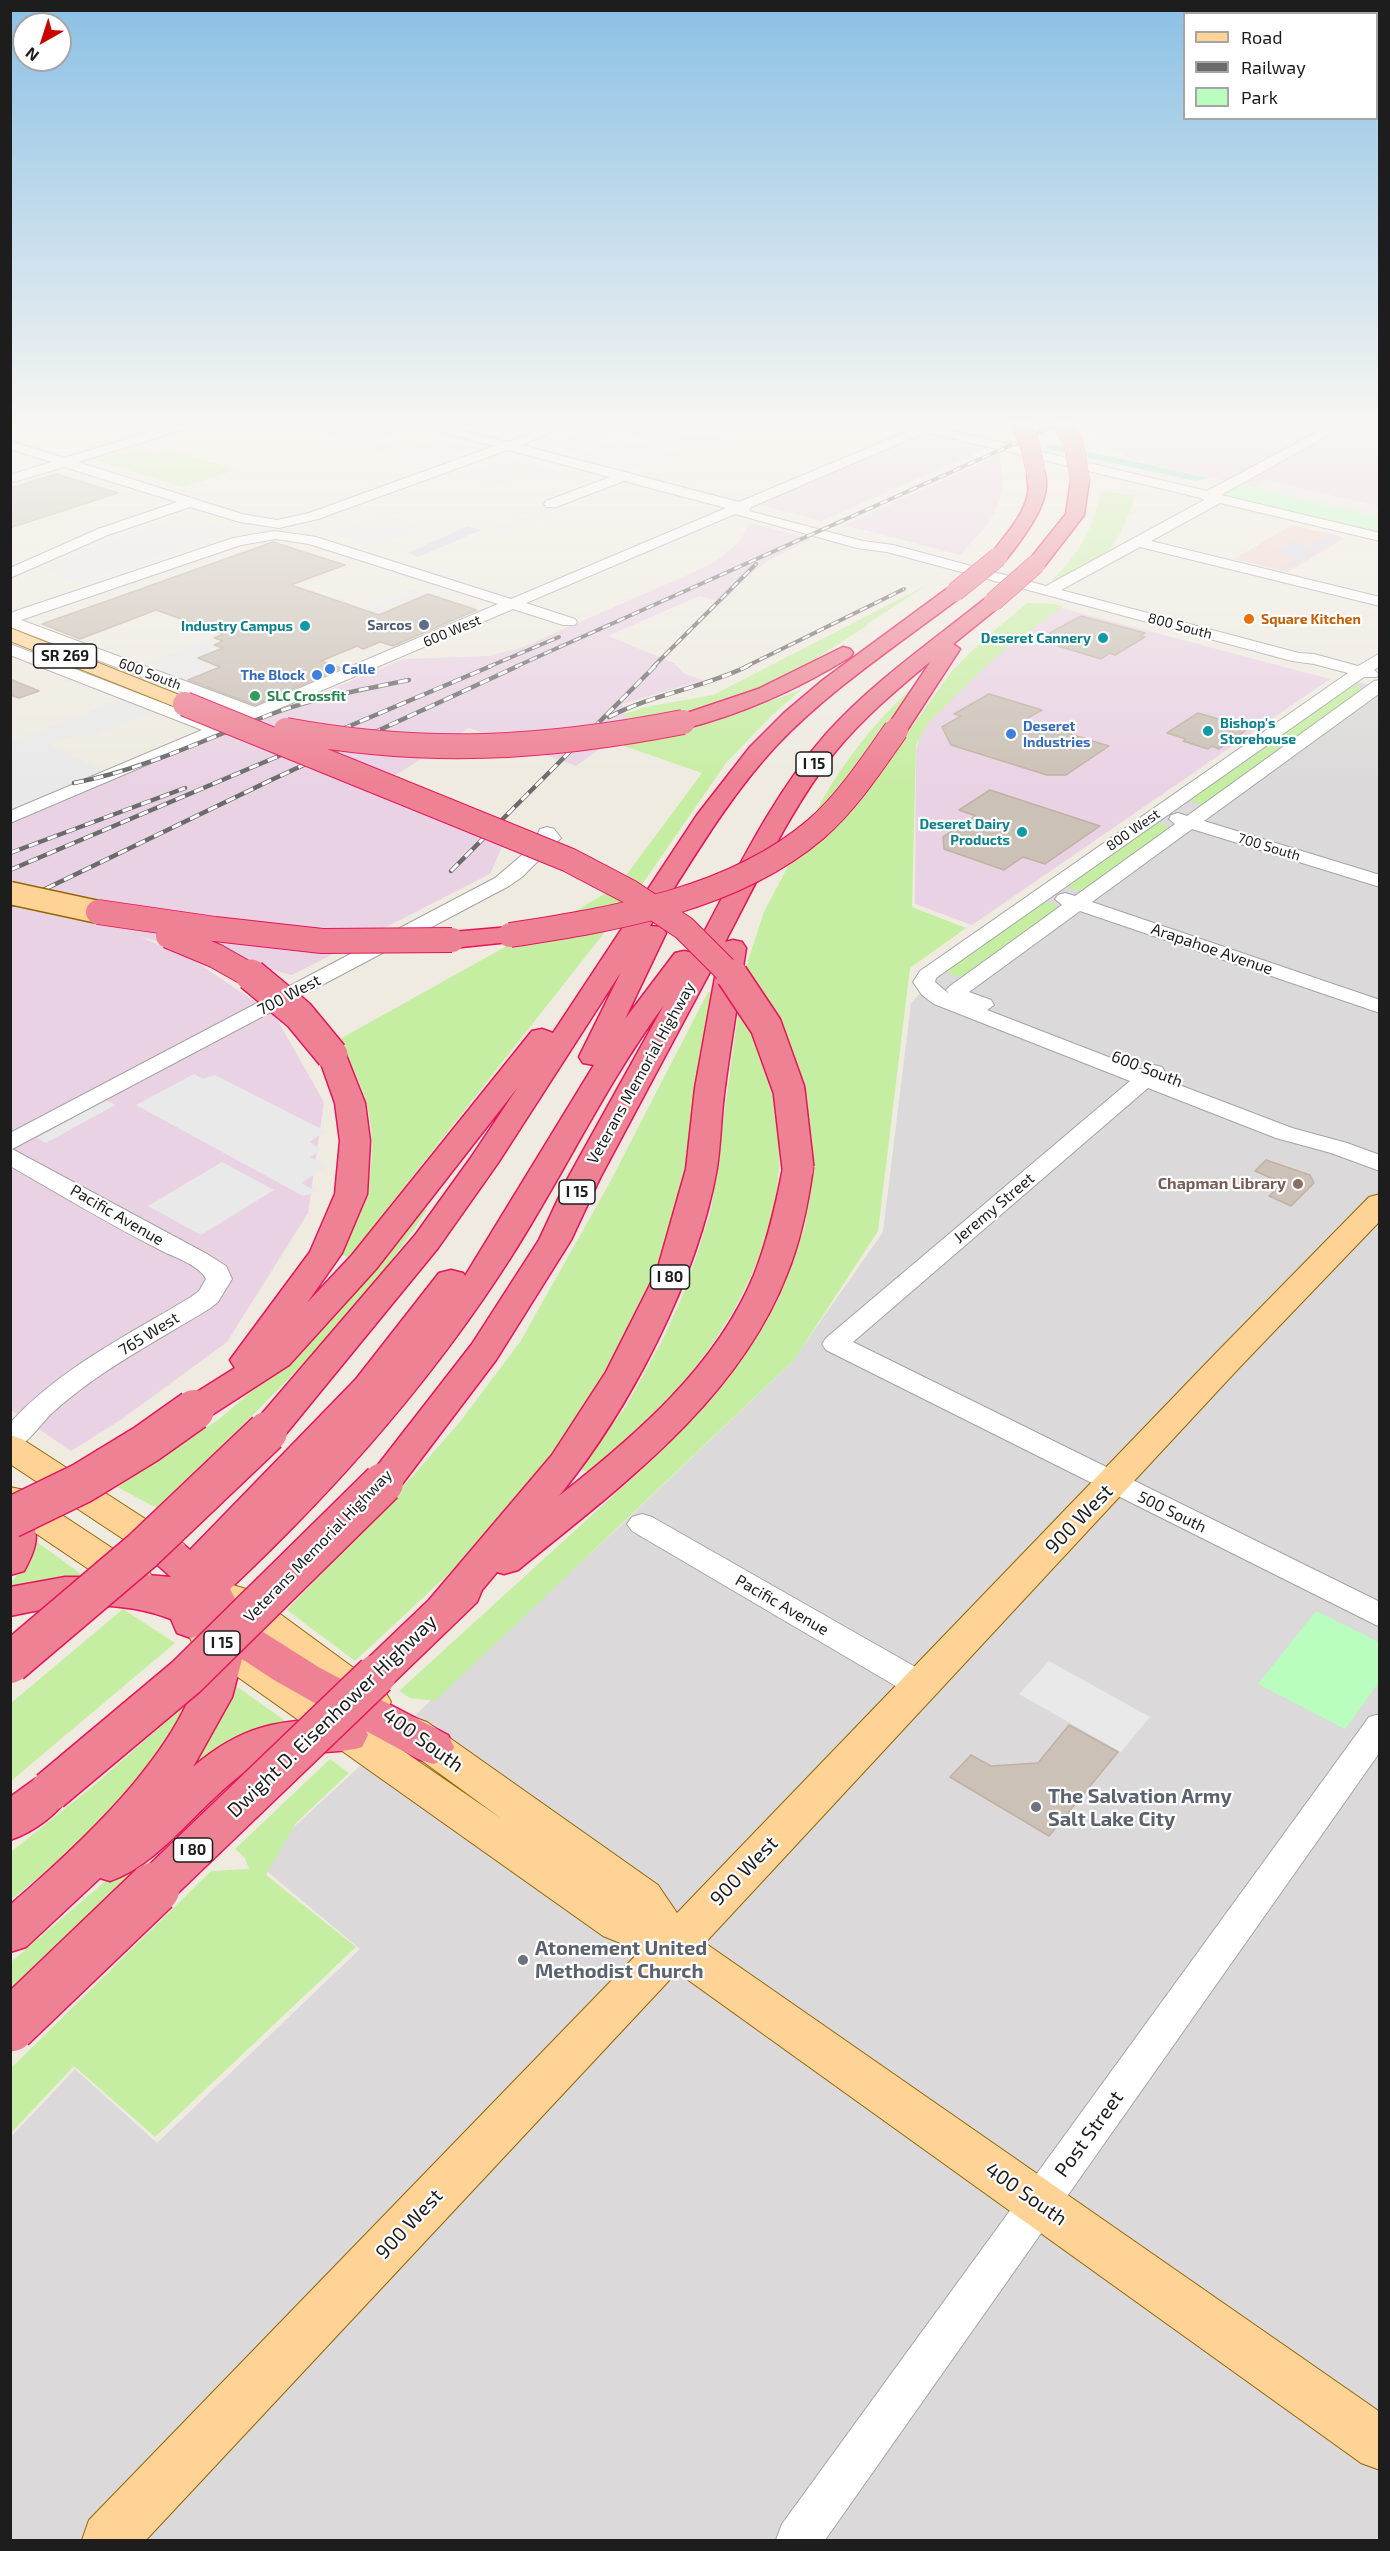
<!DOCTYPE html>
<style>
body{margin:0}
#map{position:relative;width:1390px;height:2551px;overflow:hidden;background:#efebe1;font-family:"Exo 2",sans-serif}
canvas{display:block}
.frame{position:absolute;inset:0;border:12px solid #1d1d1d;pointer-events:none}
.legend{position:absolute;left:1183px;top:12px;width:195px;height:108px;box-sizing:border-box;background:#fff;border:2px solid #a5a5a5;margin:0;padding:8px 10px;list-style:none;font-size:18px;color:#1d1d1d}
.legend li{display:flex;align-items:center;gap:12px;height:30px}
.legend b{width:30px;border:2px solid #a5a5a5}
.north{position:absolute;left:12px;top:12px;width:60px;height:60px;box-sizing:border-box;background:#fff;border:2px solid #a5a5a5;border-radius:50%;rotate:219deg;font-size:16px;font-weight:700;line-height:24px;text-align:center;color:#1d1d1d}
.north::after{content:'';display:block;margin:auto;width:21px;height:27px;background:#c90300;clip-path:polygon(50% 0,100% 100%,50% 72%,0 100%)}
</style>
<div id="map">
<canvas width="1390" height="2551"></canvas>
<div class="frame"></div>
<ul class="legend">
<li><b style="height:8px;background:#ffd396"></b>Road</li>
<li><b style="height:8px;background:#6b6b6b"></b>Railway</li>
<li><b style="height:16px;background:#b9febf"></b>Park</li>
</ul>
<div class="north">N</div>
</div>
<script>
const context = document.querySelector('canvas').getContext('2d');
context.lineJoin = 'round';
function fill(path, color) {
  context.fillStyle = color;
  context.fill(path, 'evenodd');
}
function trace(path, color, width, dash) {
  context.strokeStyle = color;
  context.lineWidth = width;
  context.lineCap = dash ? 'butt' : 'round';
  context.setLineDash(dash || []);
  context.stroke(path);
}
function drawText(font, color, halo, rows, align = 'center') {
  context.font = font + ' "Exo 2",sans-serif';
  context.lineWidth = 4.5;
  context.setLineDash([]);
  context.textBaseline = 'middle';
  context.strokeStyle = halo;
  context.fillStyle = color;
  for (const [text, x, y, turn = 0] of rows) {
    context.save();
    context.translate(x, y);
    context.rotate((+turn || 0) * Math.PI / 180);
    context.textAlign = isNaN(turn) ? turn : align;
    if (halo) context.strokeText(text, 0, 0);
    context.fillText(text, 0, 0);
    context.restore();
  }
}
fill(new Path2D(`
 M1344,678L1379,688V2540H11L10,2138L75,2069L157,2143L360,1949L256,1862L619,1527L792,1362L883,1232L911,1003L972,936Z`), '#dbd9d9');
fill(new Path2D(`
 M1292,525L1345,538L1288,572L1234,559Z`), '#f2d0ce');
fill(new Path2D(`
 M1088,426H1379V516L1132,460L1092,433Z
 M926,431L992,446L821,521L753,503Z
 M1000,454L1004,489L989,523L960,555L845,525Z
 M750,523L811,539L768,561L751,573L722,602L699,596L608,636L674,663L685,674L704,680L622,704L630,727L576,766L469,728L371,791L502,847L490,874L292,975L141,937L196,962L274,1014L324,1102L308,1213L227,1342L122,1419L71,1451L11,1410L10,822L404,659L488,656L520,648L701,569L720,558L738,543Z
 M1058,607L1330,679L972,925L915,904L916,750L924,722L989,658Z`), '#e9d2e4');
fill(new Path2D(`
 M135,447L156,453L168,449L236,470L183,487L95,460Z
 M1101,491L1135,495C1129,516 1118,546 1098,559C1086,568 1070,574 1057,581L1052,580C1079,554 1094,527 1101,491Z
 M927,585L867,624L868,625C840,643 812,662 782,678C735,703 681,715 630,727L625,714L645,707L713,695Z
 M1027,603L1055,604L1063,607L1010,645L981,671L929,722L916,745L912,907L966,928L910,968L878,1231L794,1360L435,1701L410,1698L399,1691L661,1452L702,1408L745,1354L763,1326L780,1291L805,1227L812,1160L811,1134L799,1071L787,1038L744,973L764,912L796,851L903,739L951,672L983,640Z
 M1349,684L1370,690L1296,740L1280,736Z
 M802,689L771,716L726,763L641,886L625,877L702,773L624,746L629,739C689,727 745,713 802,689Z
 M910,690L917,691L841,790L812,819C836,772 870,726 910,690Z
 M1267,743L1285,748L1207,806L1185,799Z
 M1153,821L1174,829L1084,893L1063,885Z
 M613,889L630,900L349,1257L340,1255C382,1175 385,1119 338,1040L523,937L565,917Z
 M1043,901L1062,907L964,979L941,970Z
 M708,992L717,993L684,1191L670,1246L583,1417L505,1515L457,1566L355,1661L287,1610L378,1515L460,1422L520,1342L609,1184Z
 M739,1006C817,1137 775,1272 683,1383C656,1416 624,1444 593,1474L580,1469L626,1406L664,1337L685,1290L697,1254L711,1210Z
 M422,1209L427,1210C353,1322 253,1416 157,1508L117,1487L218,1420L280,1367Z
 M33,1539L81,1574L67,1586L11,1597V1583L25,1564Z
 M123,1609L175,1643L11,1781V1703Z
 M233,1684L290,1724L170,1799Z
 M183,1707L181,1721L125,1806L11,1900V1852L93,1786Z
 M330,1759L349,1773L296,1823L266,1875L356,1947L155,2137L74,2066L11,2133V2068L211,1871L249,1869L245,1858L235,1849Z
 M234,1771L183,1824L11,1990V1962Z`), '#c6eea2');
fill(new Path2D(`
 M1238,484L1379,517V533L1221,495Z
 M1316,1611L1379,1642V1682L1345,1729L1258,1684Z`), '#b9febf');
fill(new Path2D(`
 M1054,444L1209,478L1195,481L1044,448Z`), '#77e6bd');
fill(new Path2D(`
 M347,426L399,427L396,429L401,430L371,441L404,450L442,439L473,447L422,465L388,456L391,454L322,434Z
 M596,426H652L695,437L702,434L724,439L694,451Z
 M587,429L613,436L577,450L584,452L621,439L685,455L642,471L545,445Z
 M509,457L570,473L552,480L531,474L526,476L517,474L505,478L511,480L500,484L463,474Z
 M1266,480L1379,506V515L1255,487Z
 M548,507L565,511L512,532L494,527Z
 M187,515L234,530L80,584L42,571L72,554Z
 M388,515L425,527L380,543H368L330,532L363,520L370,522Z
 M259,538L260,541L91,602L90,598Z
 M294,538L475,596V600L291,541Z
 M415,565L510,595V599L415,568Z
 M413,589L427,593L384,612L409,620L427,630L363,609Z
 M204,641L223,648L199,658L219,667L185,681L162,672L167,670L148,663Z
 M122,698L155,712L89,738L78,734L49,745L104,770L11,809V742Z
 M194,1074L203,1079L215,1075L325,1131L310,1142L321,1150L310,1157L328,1166L301,1183L317,1192L303,1196L136,1105Z
 M106,1100L115,1105L46,1143L37,1138Z
 M222,1162L274,1190L201,1235L148,1206Z
 M1049,1661L1150,1717L1121,1752L1019,1694Z`), '#e9e9e9');
fill(new Path2D(`
 M468,526L482,530L418,557L408,553Z
 M1331,534L1341,537L1281,573L1277,572L1297,558L1277,552L1279,550L1276,549L1291,541L1311,546Z`), '#d6d5e5');
const building = new Path2D(`
 M57,474L118,493L10,528V488Z
 M273,542L345,565L291,585L379,615L428,594L477,610L393,646L380,642L363,649L357,646L321,661L341,668L255,705L188,680L220,667L198,658L223,648L214,645L223,641L214,638L223,634L156,610L80,639L42,624Z
 M1081,616L1145,633L1140,636L1145,637L1115,655L1110,653L1101,659L1058,646L1069,640L1048,634Z
 M10,679L39,691L19,698L10,695Z
 M989,694L1042,710L1024,720L1109,746L1066,775H1047L951,745L942,727L961,716L954,714Z
 M1198,713L1249,728L1219,749L1212,746L1208,749L1183,741L1186,739L1167,733Z
 M990,790L1100,826L1045,864L1023,857L1004,870L944,849L943,837L976,816L959,810Z
 M1266,1160L1310,1175L1314,1183L1291,1206L1269,1196L1283,1183L1255,1171Z
 M1069,1725L1118,1752L1049,1836L950,1777L971,1755L991,1766L1038,1763Z`);
fill(building, '#cbc1b7');
trace(building, '#c2b1a2', 1.5);
const minor = new Path2D(`
 M169,426H188L186,429L78,462L242,514L277,520L309,513L494,446L428,429L426,426H447L507,442L550,426H568L521,445L739,502L913,429L911,426H933L1207,491L1329,426H1345L1221,495L1380,533V541L1220,503L1151,541L1380,597V606L1140,547L1061,590L1299,653L1314,654L1358,666L1380,653V666L1374,670L1379,674L1377,677H1364L936,978L935,982L949,994L946,990L950,986L1062,905L1055,899L1058,895L1065,893L1075,896L1175,824L1169,819L1171,815L1178,813L1187,816L1374,681L1380,680V693L1204,821L1380,875V887L1192,829L1092,902L1380,1000V1013L1080,911L969,992L991,1000L994,1005L987,1010L1142,1070L1154,1065L1162,1067L1165,1072L1161,1078L1292,1128L1347,1143L1380,1155V1171L1331,1153L1276,1138L1148,1088L853,1342L1380,1602V1627L826,1350L822,1344L826,1338L1130,1081L934,1004L922,995L913,982L920,971L1348,673L1314,664L1292,661L887,552L857,548L735,514L526,603L575,619L577,622L575,625H563L513,609L10,823V811L202,730L10,655V644L217,724L240,714L10,627V613L233,538L274,531L316,537L511,599L726,508L624,481L556,507H546L544,504L546,501L610,477L508,450L318,519L279,528L240,522L190,507L108,535L10,578V568L98,529L177,502L64,467L10,483V475L51,462L10,449V441L64,458ZM926,432L1201,498L1204,500L1046,586L893,545L863,541L749,511L751,507ZM276,539L309,544L498,604L255,707L21,620L241,545Z
 M547,827L554,829L561,838L522,877L509,886L12,1149L207,1254L226,1266L232,1279L218,1302L209,1309C155,1342 98,1371 51,1414C39,1426 27,1446 10,1450V1423C60,1368 128,1335 191,1297L199,1291L206,1279C200,1266 177,1258 164,1252C112,1226 61,1195 10,1166V1133L495,878L542,838L538,833L540,829Z
 M642,1514L652,1517L933,1677L938,1686L933,1695L922,1698L911,1695L632,1531L627,1524L632,1517Z
 M1380,1714V1752L825,2540H776L782,2524L1369,1717Z`);
const major = new Path2D(`
 M10,628L192,700L195,704L192,708L185,710L178,708L10,641Z
 M1380,1194V1221L1239,1368L705,1943L1380,2412V2470L1361,2463L677,1972L146,2540H82L89,2520L640,1951L603,1936L194,1646L189,1636L194,1626L208,1622L222,1626L502,1819L399,1744L393,1733L399,1722L413,1717L427,1722L658,1885L677,1913L1216,1353L1369,1197Z
 M10,1435L22,1439L184,1544L189,1553L184,1562L171,1566L158,1562L10,1464Z
 M10,1487L24,1490L150,1573L156,1583L150,1593L137,1597L124,1593L10,1516Z
 M233,1585L246,1589L385,1691L391,1702L385,1713L371,1717L357,1713L220,1609L214,1599L220,1589Z`);
const highway = new Path2D(`
 M1035,464L1041,465C1060,494 1022,539 1005,561H991L989,557C1002,538 1024,517 1028,493C1030,484 1024,474 1029,465Z
 M1080,475L1086,476L1089,480L1084,515L1043,568H1029L1026,564L1066,514L1071,480L1074,476Z
 M955,586L962,588L965,592L962,596C899,644 831,688 776,746C726,800 690,864 650,926L662,927L666,933L625,1019L675,953L684,951L693,953C733,879 770,798 826,734C873,682 931,642 986,598H1000L1003,602L1000,606L953,644L960,649L904,735L896,737L888,735L885,730L931,661C897,689 863,718 835,752C790,809 759,878 725,942L733,940L742,942L746,948C739,994 731,1041 725,1087C721,1114 721,1142 717,1168C698,1278 629,1411 559,1496C635,1436 716,1367 754,1275C768,1240 776,1204 783,1168L787,1161L798,1159L809,1161L813,1168C808,1204 801,1240 787,1274C738,1401 620,1487 518,1570L504,1574L497,1572L482,1590L477,1602L390,1686L376,1691L362,1686L356,1675L362,1664L429,1600L552,1455L606,1372L657,1271L686,1169L695,1088L719,955L600,1178L571,1240L496,1360L396,1492L383,1496L370,1492L364,1483L472,1344L539,1240L568,1178L664,1005C605,1085 564,1174 511,1257C432,1381 336,1489 230,1589L241,1611V1618L320,1668L448,1735L454,1747L448,1759L433,1764L418,1759L366,1731L368,1735L362,1747C329,1757 291,1746 259,1763C208,1791 165,1863 110,1881L100,1878L26,1947L10,1952V1905C78,1846 208,1730 203,1634L191,1638L177,1633L171,1619C119,1599 63,1604 10,1616V1587L65,1577H92L132,1580L147,1575L171,1577L153,1561L148,1551L153,1541C169,1537 178,1539 190,1550L356,1379L439,1273L451,1270L463,1273L465,1276L594,1065L583,1063L579,1057L621,972L498,1163L438,1248L280,1441L267,1444L254,1441L249,1432L254,1423L416,1234L470,1159L518,1087L376,1269L289,1365L207,1418L194,1422L181,1418L176,1410L181,1402L235,1368L230,1360L310,1252L335,1194L340,1141L335,1103L318,1055L322,1049L332,1046L342,1049L346,1055L365,1103L370,1141L367,1194L342,1253L307,1303L352,1255L532,1031L542,1029L553,1033L697,815L750,747L784,713L823,680L948,588ZM242,1659L274,1680L343,1719C280,1719 242,1725 193,1767L232,1697Z
 M843,647L850,649L853,653L850,657C798,689 743,714 683,729L675,727L672,722L675,717L758,689Z
 M510,927L519,929L523,935L519,941L452,948L443,946L439,940L443,934L452,932Z
 M10,1499L23,1503C40,1531 40,1542 24,1571L10,1575Z
 M50,1774L65,1779L72,1791C60,1813 34,1832 10,1840V1797L35,1779Z`);
trace(minor, '#a4a4a4', 2);
trace(major, '#956600', 2);
trace(highway, '#e7145a', 3);
fill(minor, '#fff');
fill(major, '#ffd396');
fill(highway, '#ee8194');
const railFar1 = new Path2D(`
 M488,667L559,637
 M515,667L1054,426
 M653,667L756,564
 M745,667L904,589`);
const rail = new Path2D(`
 M609,717C653,694 703,688 748,666
 M74,783C147,769 211,736 280,711C322,696 366,689 409,680
 M10,853L185,788
 M10,870L491,666
 M451,871L655,666
 M10,906L269,781L518,666`);
trace(railFar1, '#6b6b6b', 4);
trace(rail, '#6b6b6b', 4.5);
trace(railFar1, '#fff', 2, [8]);
trace(rail, '#fff', 3, [10]);
const majorBridge = new Path2D(`
 M10,893L98,912`);
const highwayBridgeFar4 = new Path2D(`
 M1020,426L1029,441L1035,469
 M1062,426L1073,440L1080,480
 M955,592L998,557
 M993,602L1036,564`);
const highwayBridgeFar3 = new Path2D(`
 M185,704L569,860L630,892L684,928L733,977
 M286,730C425,756 545,749 683,722
 M98,912L215,929L322,941L452,940
 M510,935C614,919 733,900 816,829C848,801 872,764 896,730
 M168,936L216,956L253,977`);
const highwayBridgeFar2 = new Path2D(`
 M251,975L299,1015L332,1055
 M732,975L766,1026L789,1090L798,1168`);
const highwayBridgeFar1 = new Path2D(`
 M10,1518L82,1483L146,1444L194,1410
 M10,1663L142,1551L267,1432
 M50,1791L186,1677L383,1483
 M152,1890L376,1675`);
const highwayBridge = new Path2D(`
 M10,2026L154,1888`);
trace(majorBridge, '#956600', 25, []);
trace(highwayBridgeFar4, '#e7145a', 20, []);
trace(highwayBridgeFar3, '#e7145a', 26, []);
trace(highwayBridgeFar2, '#e7145a', 34, []);
trace(highwayBridgeFar1, '#e7145a', 43, []);
trace(highwayBridge, '#e7145a', 54, []);
trace(majorBridge, '#ffd396', 22);
trace(highwayBridgeFar4, '#ee8194', 19);
trace(highwayBridgeFar3, '#ee8194', 24);
trace(highwayBridgeFar2, '#ee8194', 31);
trace(highwayBridgeFar1, '#ee8194', 40);
trace(highwayBridge, '#ee8194', 51);
const sky = context.createLinearGradient(0, 0, 0, 783);
sky.addColorStop(0, '#8ac0e5');
sky.addColorStop(0.54, '#f8f6f2');
sky.addColorStop(1, '#f8f6f200');
context.fillStyle = sky;
context.fillRect(0, 0, 1390, 783);
for (const [x, y, r, color] of [
 [1249,619,6,"#e8710a"],
 [424,625,6,"#5c6f8a"],
 [305,626,6,"#0f9aa8"],
 [1103,638,6,"#0f9aa8"],
 [330,669,6,"#3f7fe0"],
 [317,675,6,"#3f7fe0"],
 [255,696,6,"#2e9e5b"],
 [1208,731,6,"#0f9aa8"],
 [1011,734,6,"#3f7fe0"],
 [1022,832,6,"#0f9aa8"],
 [1298,1184,6,"#8d6e63"],
 [1036,1807,6,"#6b7280"],
 [523,1960,6,"#6b7280"]
]) {
  const dot = new Path2D();
  dot.arc(x, y, r, 0, 2 * Math.PI);
  context.fillStyle = color;
  context.fill(dot);
  trace(dot, '#fff', 2);
}
drawText('bold 14px', '#c56008', '#fff', [
 ["Square Kitchen",1261,619]
], 'left');
drawText('bold 14px', '#4e5e75', '#fff', [
 ["Sarcos",412,625]
], 'right');
drawText('bold 14px', '#0d838f', '#fff', [
 ["Industry Campus",293,626],
 ["Deseret Cannery",1091,638],
 ["Bishop's",1220,723,"left"],
 ["Storehouse",1220,739,"left"],
 ["Deseret Dairy",1010,824],
 ["Products",1010,840]
], 'right');
drawText('14px', '#1d1d1d', '#fff', [
 ["800 South",1180,626,15],
 ["600 West",452,631,-23],
 ["600 South",150,674,21],
 ["800 West",1133,830,-35],
 ["700 South",1269,847,17]
]);
drawText('bold 14px', '#366cbe', '#fff', [
 ["Calle",342,669],
 ["The Block",305,675,"right"],
 ["Deseret",1023,726],
 ["Industries",1023,742]
], 'left');
drawText('bold 14px', '#27864d', '#fff', [
 ["SLC Crossfit",267,696]
], 'left');
for (const [x, y, w] of [
 [65,656,63],
 [814,764,36],
 [577,1192,36],
 [670,1277,39],
 [222,1643,36],
 [193,1850,39]
]) {
  const box = new Path2D();
  box.roundRect(x - w / 2, y - 12, w, 24, 4.5);
  context.fillStyle = '#fff';
  context.fill(box);
  trace(box, '#1d1d1d', 1.5);
}
drawText('bold 15px', '#1d1d1d', null, [
 ["SR 269",65,656],
 ["I 15",814,764],
 ["I 15",577,1192],
 ["I 80",670,1277],
 ["I 15",222,1643],
 ["I 80",193,1850]
]);
drawText('16px', '#1d1d1d', '#fff', [
 ["Arapahoe Avenue",1212,949,19],
 ["700 West",289,995,-28],
 ["600 South",1147,1069,21],
 ["Veterans Memorial Highway",641,1073,-61],
 ["Jeremy Street",994,1208,-40],
 ["Pacific Avenue",117,1215,30],
 ["765 West",149,1334,-32],
 ["500 South",1172,1512,26],
 ["Veterans Memorial Highway",318,1546,-46],
 ["Pacific Avenue",782,1605,30]
]);
drawText('bold 16px', '#785e54', '#fff', [
 ["Chapman Library",1286,1184]
], 'right');
drawText('20px', '#1d1d1d', '#fff', [
 ["900 West",1079,1519,-46],
 ["Dwight D. Eisenhower Highway",332,1716,-44],
 ["400 South",423,1740,36],
 ["900 West",744,1871,-46],
 ["Post Street",1089,2134,-54],
 ["400 South",1026,2194,35],
 ["900 West",409,2224,-47]
]);
drawText('bold 20px', '#5b616d', '#fff', [
 ["The Salvation Army",1048,1796],
 ["Salt Lake City",1048,1819],
 ["Atonement United",535,1948],
 ["Methodist Church",535,1971]
], 'left');
</script>
